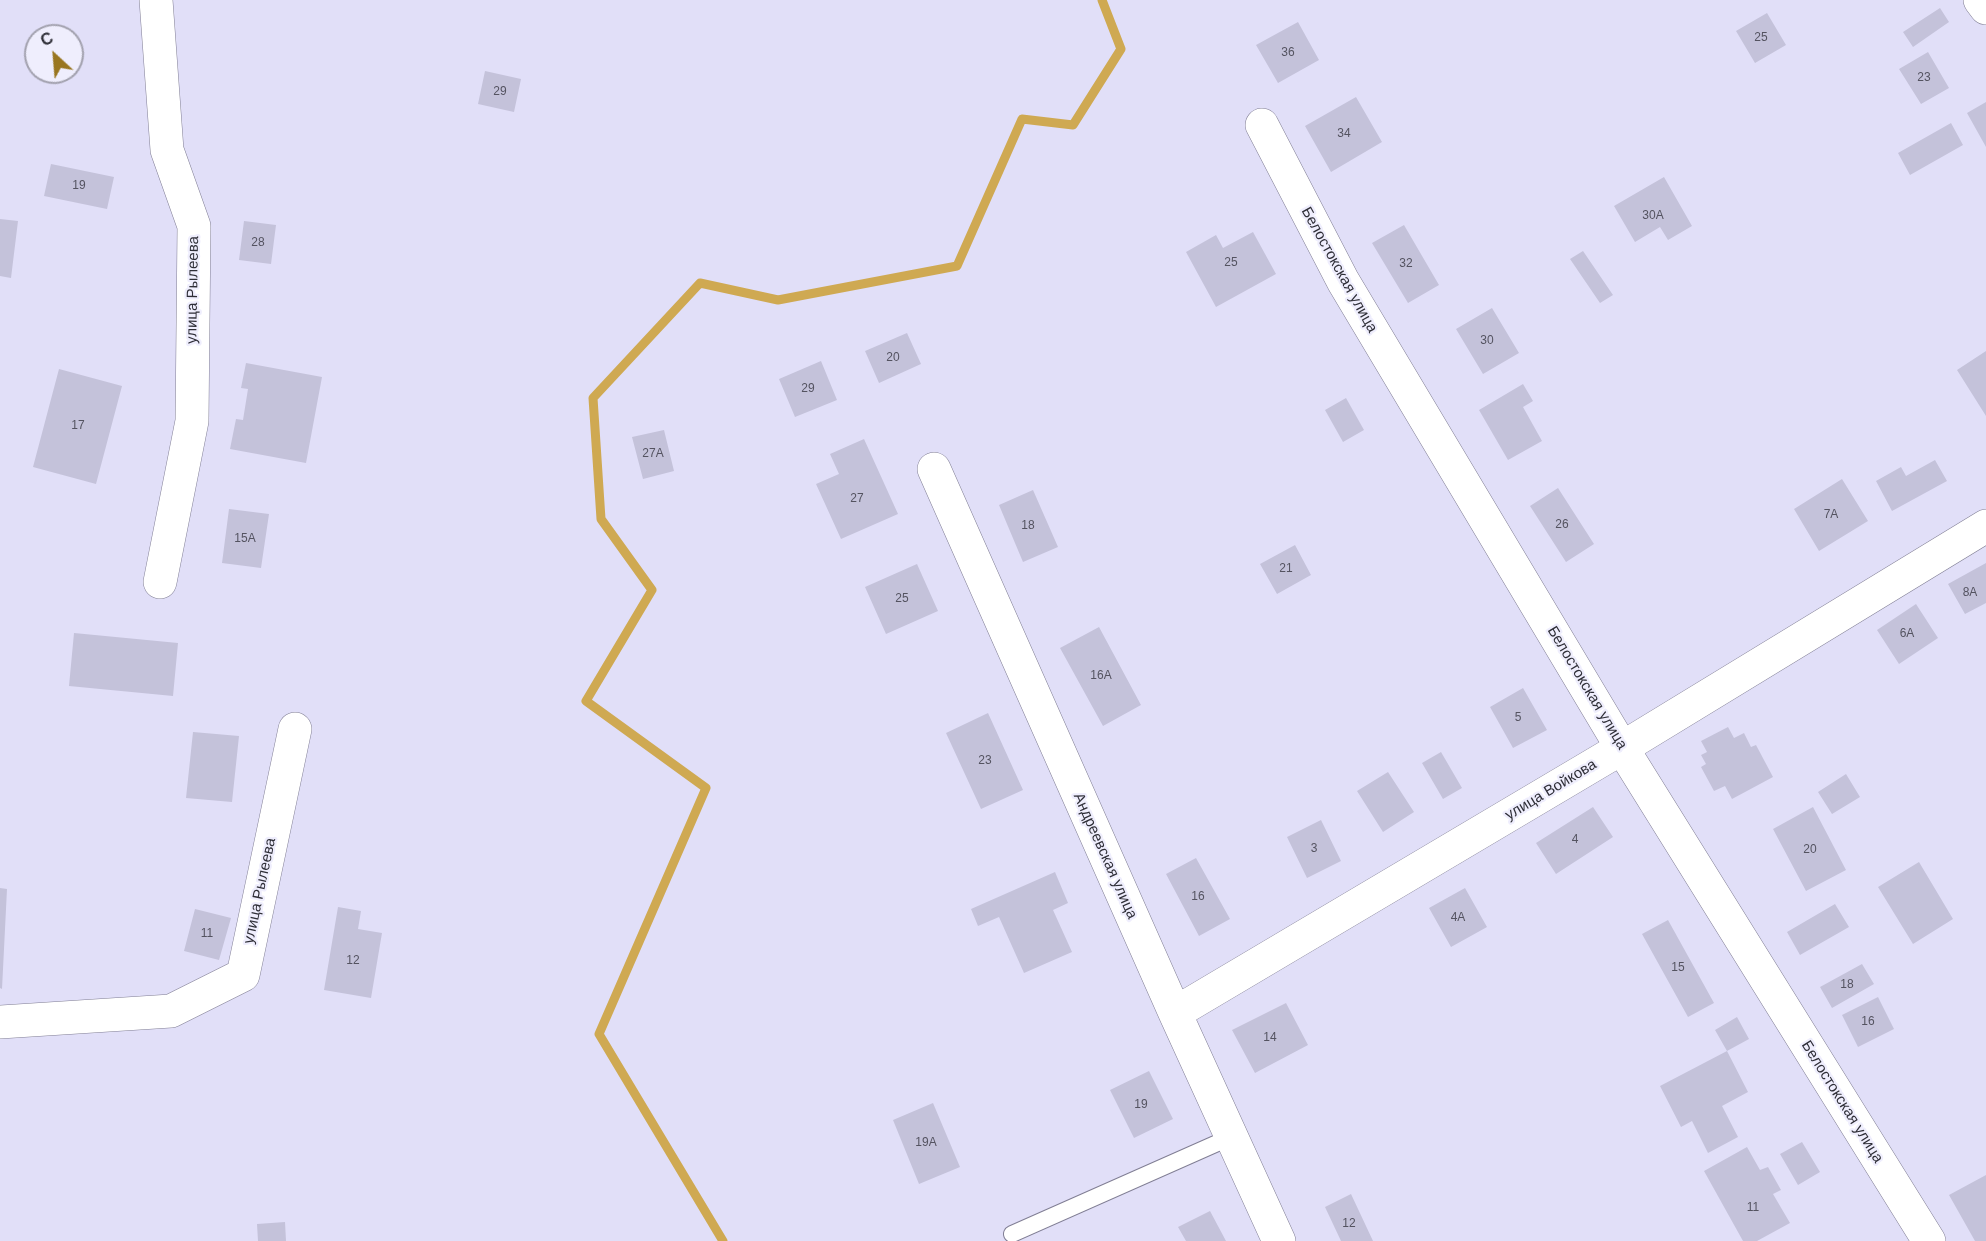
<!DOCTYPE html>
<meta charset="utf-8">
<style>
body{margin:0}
#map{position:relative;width:1986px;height:1241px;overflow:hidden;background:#e1dff8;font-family:Helvetica,sans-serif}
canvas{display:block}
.north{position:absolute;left:24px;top:24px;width:60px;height:60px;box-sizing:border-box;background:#efeefd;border:2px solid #a2a1ae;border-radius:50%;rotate:334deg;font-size:16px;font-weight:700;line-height:24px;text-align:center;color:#2e2e37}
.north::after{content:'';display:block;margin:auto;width:21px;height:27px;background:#997620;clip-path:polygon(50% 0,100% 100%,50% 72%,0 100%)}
</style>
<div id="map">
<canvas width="1986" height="1241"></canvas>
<div class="north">С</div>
</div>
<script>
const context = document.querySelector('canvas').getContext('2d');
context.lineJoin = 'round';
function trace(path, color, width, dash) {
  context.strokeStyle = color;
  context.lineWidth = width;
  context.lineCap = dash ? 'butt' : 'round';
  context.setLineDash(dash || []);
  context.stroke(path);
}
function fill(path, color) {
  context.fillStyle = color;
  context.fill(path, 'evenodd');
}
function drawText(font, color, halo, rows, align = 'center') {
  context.font = font + ' Helvetica,sans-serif';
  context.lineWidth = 4.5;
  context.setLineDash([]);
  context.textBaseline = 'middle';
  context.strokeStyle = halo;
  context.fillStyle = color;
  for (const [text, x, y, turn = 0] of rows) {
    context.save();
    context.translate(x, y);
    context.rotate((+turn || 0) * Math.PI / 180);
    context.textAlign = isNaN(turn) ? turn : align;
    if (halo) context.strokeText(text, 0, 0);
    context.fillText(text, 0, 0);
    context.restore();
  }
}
trace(new Path2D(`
 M723,1241L599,1034L706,788L586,701L652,590L601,519L593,398L700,283L778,300L957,266L1022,119L1073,125L1121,49L1102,0`), '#cfa952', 9);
fill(new Path2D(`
 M1940,8L1949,22L1913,47L1903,32Z
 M1767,13L1786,45L1755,63L1736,31Z
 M1298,22L1319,60L1278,83L1256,45Z
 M1928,52L1949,88L1921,104L1899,69Z
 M485,71L521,79L514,112L478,104Z
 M1356,97L1382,142L1331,172L1305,126Z
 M1986,102V147L1967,113Z
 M1951,123L1963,145L1910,175L1898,153Z
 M51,164L114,177L107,209L44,196Z
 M1664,177L1692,226L1668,240L1660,227L1635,242L1614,206Z
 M0,219L18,221L11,278L0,276Z
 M244,221L276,225L271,264L239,260Z
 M1404,225L1439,285L1408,303L1372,243Z
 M1253,232L1276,274L1216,307L1186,252L1216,235L1223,248Z
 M1583,251L1613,295L1600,303L1570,259Z
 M1492,308L1519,353L1483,374L1456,329Z
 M907,333L921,364L879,383L865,351Z
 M1986,351V416L1957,370Z
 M821,361L837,400L795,417L779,379Z
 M246,363L322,377L306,463L230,449L236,419L243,420L248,389L241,388Z
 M59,369L122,386L96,484L33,467Z
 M1523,384L1533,401L1523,407L1542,441L1508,460L1479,410Z
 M1346,398L1364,430L1343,442L1325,410Z
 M664,430L674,471L643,479L632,437Z
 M864,439L898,514L841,539L816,484L839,474L830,454Z
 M1935,460L1947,481L1892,511L1876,481L1901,467L1906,476Z
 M1842,479L1868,521L1819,551L1794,509Z
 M1558,488L1594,544L1566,562L1530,506Z
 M1033,490L1058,547L1023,562L999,505Z
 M229,509L269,514L261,568L222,563Z
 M1295,545L1311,575L1277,594L1260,564Z
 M1986,563V603L1965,614L1948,584Z
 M917,564L938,611L886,634L865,587Z
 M1916,604L1938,638L1899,664L1877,630Z
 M1099,627L1141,705L1103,726L1060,648Z
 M74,633L178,643L173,696L69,686Z
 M1523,688L1547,730L1513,748L1490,707Z
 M988,713L1023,790L981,809L946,733Z
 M1728,727L1734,738L1744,733L1751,747L1756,745L1773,777L1732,799L1725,786L1714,791L1701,767L1706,764L1701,755L1707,752L1701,741Z
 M193,732L239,736L232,802L186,798Z
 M1441,752L1462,788L1443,799L1422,763Z
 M1388,772L1414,812L1383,832L1357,791Z
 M1846,774L1860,797L1832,814L1818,792Z
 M1593,807L1613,837L1556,874L1536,843Z
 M1813,807L1846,870L1806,891L1773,829Z
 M1321,820L1341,861L1307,878L1287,837Z
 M1196,858L1230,919L1199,936L1166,874Z
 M1919,862L1953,919L1913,944L1878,887Z
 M1055,872L1068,903L1053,910L1072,952L1024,973L999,917L978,926L971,909Z
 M0,888L7,889L2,989L0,988Z
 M1465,888L1487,927L1451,947L1429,908Z
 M1835,904L1849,927L1800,955L1787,932Z
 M338,907L361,911L358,929L382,933L371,998L324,990Z
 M195,909L231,918L219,960L184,951Z
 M1668,920L1714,1003L1688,1017L1642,934Z
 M1862,964L1874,984L1832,1008L1820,987Z
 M1878,997L1894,1029L1858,1047L1842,1015Z
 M1286,1003L1308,1045L1255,1073L1232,1030Z
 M1737,1017L1749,1039L1727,1051L1715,1030Z
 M1727,1051L1748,1092L1722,1106L1738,1137L1708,1153L1692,1121L1681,1127L1660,1086Z
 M1149,1071L1173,1119L1134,1138L1110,1090Z
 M933,1103L960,1167L919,1184L893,1120Z
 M1802,1142L1820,1172L1798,1185L1780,1154Z
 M1747,1147L1760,1170L1768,1167L1781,1190L1773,1194L1790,1223L1757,1241H1743L1704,1171Z
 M1986,1175V1241H1975L1949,1195Z
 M1351,1194L1373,1241H1341L1325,1207Z
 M1210,1211L1226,1241H1186L1178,1227Z
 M285,1222L286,1241H258L257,1224Z`), '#c4c2da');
const service = new Path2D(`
 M1012,1234L1231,1137`);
const minor = new Path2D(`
 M156,0L167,150L194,226L192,421L160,582
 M1980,0L1986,8
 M1262,125L1343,281L1386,353L1622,748L1929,1241
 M934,469L1175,1013L1279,1241
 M1175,1013L1622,748L1986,526
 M0,1022L171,1011L243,975L295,729`);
trace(service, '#807e94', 18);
trace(minor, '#807e94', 34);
trace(service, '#fff', 16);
trace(minor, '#fff', 33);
drawText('12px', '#545360', null, [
 ["25",1761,38],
 ["36",1288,53],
 ["23",1924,78],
 ["29",500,92],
 ["34",1344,134],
 ["19",79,186],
 ["30А",1653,216],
 ["28",258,243],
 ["25",1231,263],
 ["32",1406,264],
 ["30",1487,341],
 ["20",893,358],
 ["29",808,389],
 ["17",78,426],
 ["27А",653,454],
 ["27",857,499],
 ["7А",1831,515],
 ["26",1562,525],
 ["18",1028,526],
 ["15А",245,539],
 ["21",1286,569],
 ["8А",1970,593],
 ["25",902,599],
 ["6А",1907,634],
 ["16А",1101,676],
 ["5",1518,718],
 ["23",985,761],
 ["4",1575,840],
 ["3",1314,849],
 ["20",1810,850],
 ["16",1198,897],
 ["4А",1458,918],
 ["11",207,934],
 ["12",353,961],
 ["15",1678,968],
 ["18",1847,985],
 ["16",1868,1022],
 ["14",1270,1038],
 ["19",1141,1105],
 ["19А",926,1143],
 ["11",1753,1208],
 ["12",1349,1224]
]);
drawText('15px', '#2e2e37', '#efeefd', [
 ["Белостокская улица",1339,270,61],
 ["улица Рылеева",193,290,-89],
 ["Белостокская улица",1587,688,59],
 ["улица Войкова",1551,790,-31],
 ["Андреевская улица",1105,856,66],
 ["улица Рылеева",260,891,-78],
 ["Белостокская улица",1842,1102,58]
]);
</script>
